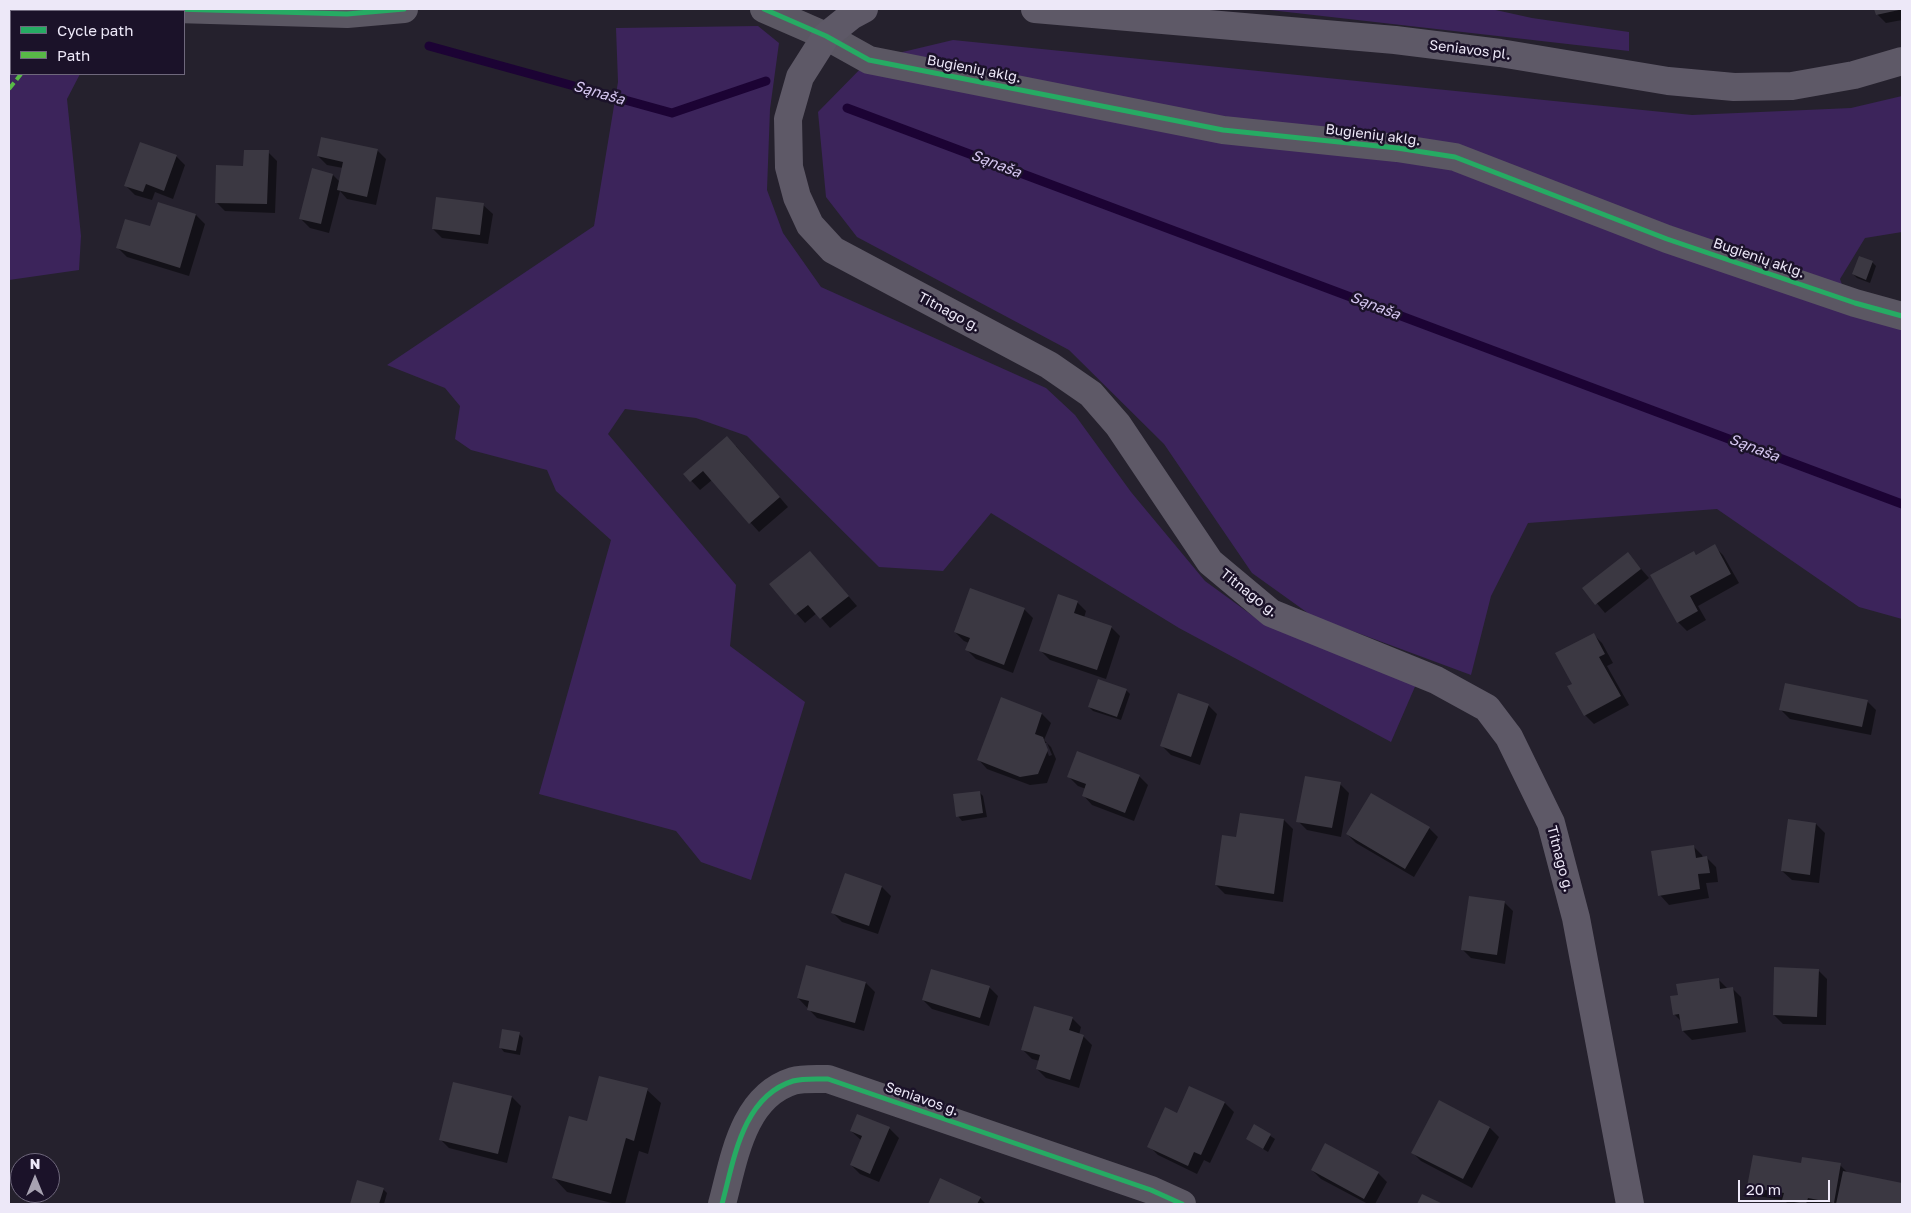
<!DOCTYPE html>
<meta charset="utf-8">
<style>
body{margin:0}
#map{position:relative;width:1911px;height:1213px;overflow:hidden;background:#25212d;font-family:"Golos Text",sans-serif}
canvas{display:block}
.frame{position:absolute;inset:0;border:10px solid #ede8f8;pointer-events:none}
.legend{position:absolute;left:10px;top:10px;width:175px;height:65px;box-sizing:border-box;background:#1b1229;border:1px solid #6f687c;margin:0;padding:6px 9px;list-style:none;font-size:15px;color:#ede8f8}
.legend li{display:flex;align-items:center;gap:10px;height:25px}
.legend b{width:25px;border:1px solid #6f687c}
.north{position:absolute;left:10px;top:1153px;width:50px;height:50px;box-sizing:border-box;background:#1b1229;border:1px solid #6f687c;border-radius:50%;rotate:0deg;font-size:14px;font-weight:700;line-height:20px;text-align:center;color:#ede8f8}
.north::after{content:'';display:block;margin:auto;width:18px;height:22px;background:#a7a2b1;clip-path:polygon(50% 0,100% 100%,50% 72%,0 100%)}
.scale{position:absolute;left:1738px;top:1180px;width:92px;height:22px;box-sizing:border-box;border:2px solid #ede8f8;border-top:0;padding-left:6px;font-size:15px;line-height:18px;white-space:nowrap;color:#ede8f8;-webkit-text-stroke:4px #1b1229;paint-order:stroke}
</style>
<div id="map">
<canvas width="1911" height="1213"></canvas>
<div class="frame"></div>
<ul class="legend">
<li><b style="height:6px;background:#26ab63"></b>Cycle path</li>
<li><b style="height:6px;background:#58b947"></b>Path</li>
</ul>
<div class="north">N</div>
<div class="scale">20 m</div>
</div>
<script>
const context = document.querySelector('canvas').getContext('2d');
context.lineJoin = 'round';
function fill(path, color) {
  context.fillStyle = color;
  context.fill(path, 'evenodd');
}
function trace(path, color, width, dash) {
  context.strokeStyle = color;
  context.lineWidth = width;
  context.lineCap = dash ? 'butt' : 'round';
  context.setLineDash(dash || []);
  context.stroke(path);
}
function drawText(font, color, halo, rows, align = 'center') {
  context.font = font + ' "Golos Text",sans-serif';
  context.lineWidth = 5;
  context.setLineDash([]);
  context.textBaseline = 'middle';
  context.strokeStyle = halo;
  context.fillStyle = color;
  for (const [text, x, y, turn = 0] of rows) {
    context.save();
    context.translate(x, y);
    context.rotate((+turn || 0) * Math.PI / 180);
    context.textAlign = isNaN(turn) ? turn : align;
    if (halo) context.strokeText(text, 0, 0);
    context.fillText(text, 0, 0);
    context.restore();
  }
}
fill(new Path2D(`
 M9,9H113L112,11H11V74H80L67,99L81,236L79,270L9,280Z
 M1261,9H1491L1532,18L1629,32V51Z
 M758,26L779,43L770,109L767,190L783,233L821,287L1046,388L1075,415L1131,492L1205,581L1264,624L1417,682L1391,742L1179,628L991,513L943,571L879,567L747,436L696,418L625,409L608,434L736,585L730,646L805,702L751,880L701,862L676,831L539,794L611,540L556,491L547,470L471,450L455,439L460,406L445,388L387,365L594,226L618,82L616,28Z
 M953,40L1692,115L1851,108L1902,96V232L1865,238L1840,279L1851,311L1902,324V619L1859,607L1717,509L1528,523L1491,596L1471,675L1312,616L1252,573L1164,444L1069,350L857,237L826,197L818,112L869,60Z`), '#3c245b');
fill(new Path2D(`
 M1537,9H1564V10Z
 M1875,9H1902V20L1886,23L1877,14Z
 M377,150L386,159L376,205L347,199L340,191L329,233L310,228L301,219L333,175L340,182L343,168L327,165L318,156Z
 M268,152L277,161L275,213L225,211L216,202L245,167Z
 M176,156L185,165L173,199L155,192L152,200L135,195L126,186Z
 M483,205L493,214L488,244L442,238L433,229Z
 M196,215L205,224L189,276L127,257L118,248Z
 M1872,262L1876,266L1870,283L1857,278L1853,274Z
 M736,446L788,507L759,532L712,480L700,490L685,474Z
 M1714,546L1723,555L1739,583L1698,606L1706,620L1687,631L1678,622L1694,552L1697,556Z
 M810,552L857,606L830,628L817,613L805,623L771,585Z
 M1628,554L1649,578L1605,613L1584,588Z
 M1077,602L1086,611L1084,618L1111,627L1120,636L1106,679L1050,660L1041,651Z
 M1024,609L1033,618L1013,673L976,659L967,650L969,643L964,641L955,632Z
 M1593,634L1602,643L1613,663L1607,666L1629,705L1594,724L1585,715L1573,684Z
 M1126,690L1130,694L1121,720L1093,711L1089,707Z
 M1002,699L1042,714L1051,723L1044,740L1051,747L1056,759L1047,783L1030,785L987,769L978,759ZM1044,743H1047L1052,755L1049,756Z
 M1867,701L1876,710L1871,735L1790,719L1781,710Z
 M1208,705L1217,714L1200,765L1171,755L1162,746Z
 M1068,776H1139L1148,785L1134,821L1092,805L1083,795L1086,789L1078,786Z
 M1340,784L1349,793L1341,837L1307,830L1298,821Z
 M979,792L983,796L987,817L962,821L958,816Z
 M1241,814L1284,820L1293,829L1283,902L1225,894L1216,885L1238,839Z
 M1789,821L1816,824L1825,833L1819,883L1792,880L1782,871Z
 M1429,828L1438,837L1414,877L1356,843L1347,834Z
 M1693,846L1702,855L1703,858H1707L1716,867L1718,882L1706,883L1709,898L1669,905L1660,895Z
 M882,887L891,896L878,934L842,922L833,913Z
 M1504,902L1513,911L1505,964L1471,958L1462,949Z
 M1818,970L1827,979L1826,1025L1783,1024L1774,1015Z
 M1718,979L1728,989L1732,988L1741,997L1746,1032L1692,1040L1683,1031L1682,1022L1674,1014L1679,996Z
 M866,983L875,992L864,1031L817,1018L798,998Z
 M989,987L998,996L989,1026L932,1009L923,1000Z
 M1072,1018L1081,1027L1079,1035L1083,1036L1092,1045L1079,1088L1046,1078L1037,1069L1040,1061L1032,1059L1022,1049Z
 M519,1034L523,1038L520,1055L504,1052L500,1047Z
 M1190,1087L1225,1103L1234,1112L1210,1163L1204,1160L1197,1174L1158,1155L1149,1146L1177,1115Z
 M647,1090L661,1103L648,1154L639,1151L625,1204H616L567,1192L554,1178L588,1122Z
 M512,1097L521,1106L507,1163L449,1148L440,1139Z
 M1439,1101L1490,1128L1499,1137L1472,1188L1421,1161L1412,1152Z
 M858,1115L890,1129L899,1138L879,1182L860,1174L851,1165L862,1141L851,1131Z
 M1255,1126L1275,1139L1268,1152L1247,1139Z
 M1802,1165H1840L1849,1174L1902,1185V1204H1788L1784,1200L1757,1196L1748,1187Z
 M1312,1170L1378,1173L1387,1182L1375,1204H1368L1321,1179Z
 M940,1180L980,1198L986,1204H929Z
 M358,1181L383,1189L387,1193L384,1204H351Z`), '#0007');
trace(new Path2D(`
 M9,20L11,21
 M429,46L672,113L766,81
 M847,108L1902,504`), '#1c0334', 9);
fill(new Path2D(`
 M1874,9H1899V10L1876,15Z
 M321,137L378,149L367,197L337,190L343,162L317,156Z
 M140,142L177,155L164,191L146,184L143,192L124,186Z
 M244,150H269L267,204L215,203L216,165L243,166Z
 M312,168L333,174L321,224L299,219Z
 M436,197L484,203L480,235L432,229Z
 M158,202L196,214L180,268L116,248L125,219L150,226Z
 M1859,256L1873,261L1866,280L1852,274Z
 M727,436L780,497L749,524L703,471L690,482L683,474Z
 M1715,544L1731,574L1690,596L1698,611L1677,623L1650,575L1694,551L1696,555Z
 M810,551L849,596L820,619L808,605L795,615L769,584Z
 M1628,552L1641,569L1595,605L1582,588Z
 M970,588L1025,608L1004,665L965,650L970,638L954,632Z
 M1058,594L1078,601L1074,613L1112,626L1097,670L1039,651Z
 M1594,633L1605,654L1599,657L1621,696L1584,716L1567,686L1572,684L1555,653Z
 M1098,679L1127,689L1117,717L1088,707Z
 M1785,683L1868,700L1862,727L1779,710Z
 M1178,693L1209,704L1191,757L1160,746Z
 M1001,697L1042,713L1035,734L1043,737L1048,750L1038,774L1020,777L977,760Z
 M1077,751L1140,775L1125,813L1082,796L1086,784L1067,777Z
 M1305,776L1341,782L1332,828L1296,822Z
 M980,791L983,813L956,817L953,794Z
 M1371,793L1430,827L1405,869L1346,834Z
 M1240,813L1284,819L1274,894L1215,885L1222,835L1236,837Z
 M1788,819L1816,823L1810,875L1781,871Z
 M1694,845L1696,858L1707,856L1710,873L1698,874L1700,889L1658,896L1651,851Z
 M845,873L882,886L869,926L831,913Z
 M1469,896L1505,901L1497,955L1461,950Z
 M806,965L866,982L855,1023L807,1010L809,1001L797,998Z
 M1774,967L1819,969L1817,1017L1773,1015Z
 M931,969L990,986L980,1018L922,1000Z
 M1719,978L1720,989L1733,987L1738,1023L1682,1031L1679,1014L1673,1015L1670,996L1678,995L1676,984Z
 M1034,1006L1073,1017L1069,1030L1084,1035L1070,1080L1036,1069L1040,1055L1021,1050Z
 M502,1029L520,1032L516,1051L499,1048Z
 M599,1076L648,1088L634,1141L626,1138L611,1194L552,1178L569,1116L587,1121Z
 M453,1082L512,1096L498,1154L439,1140Z
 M1189,1086L1225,1102L1201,1155L1194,1152L1188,1166L1147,1147L1165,1107L1177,1113Z
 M1439,1100L1490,1127L1463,1179L1411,1153Z
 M857,1114L890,1127L870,1174L850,1165L862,1136L850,1131Z
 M1254,1124L1271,1134L1263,1149L1246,1139Z
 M1325,1143L1379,1172L1364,1199L1311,1170Z
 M1753,1155L1801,1163L1802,1157L1841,1163L1834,1203L1808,1198L1806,1204L1782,1200L1784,1193L1747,1187Z
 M1843,1171L1902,1183V1204H1836Z
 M940,1178L981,1197L977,1204H928Z
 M357,1180L384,1188L379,1204H350Z
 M1422,1194L1443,1204H1417Z`), '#3b3842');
trace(new Path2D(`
 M176,9L347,14L404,9
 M764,9L826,36L869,60L1223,130L1397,148L1455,157L1667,239L1855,303L1902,316
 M722,1204C734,1160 742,1097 793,1081C803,1078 817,1079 828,1079L1151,1190L1182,1204`), '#5b5763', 28);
trace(new Path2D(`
 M864,9L851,16L826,36L800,77L788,119L789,167L797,197L810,225L833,250L1049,365L1091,394L1118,425L1210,562L1271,613L1436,680L1487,708L1509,737L1551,823L1576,918L1630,1204
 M1035,9L1395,40L1500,53L1668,81L1734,87L1792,86L1854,75L1902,61`), '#5e5967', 28);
trace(new Path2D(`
 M71,11L73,10L83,9
 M9,89L21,74`), '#58b947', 4, [8, 4]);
trace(new Path2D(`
 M176,9L347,14L404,9
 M764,9L826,36L869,60L1223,130L1397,148L1455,157L1667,239L1855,303L1902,316
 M722,1204C734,1160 742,1097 793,1081C803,1078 817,1079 828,1079L1151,1190L1182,1204`), '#26ab63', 5);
drawText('14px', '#ede8f8', '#1b1229', [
 ["Seniavos pl.",1470,50,7],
 ["Bugienių aklg.",974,69,11],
 ["Bugienių aklg.",1373,135,7],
 ["Bugienių aklg.",1759,258,19],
 ["Titnago g.",949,312,28],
 ["Titnago g.",1249,593,38],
 ["Titnago g.",1560,859,75],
 ["Seniavos g.",922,1099,19]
]);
drawText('italic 15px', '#d5c6f0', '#1b1229', [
 ["Sąnaša",599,93,16],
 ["Sąnaša",996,164,21],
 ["Sąnaša",1375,306,21],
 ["Sąnaša",1754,448,21]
]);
</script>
